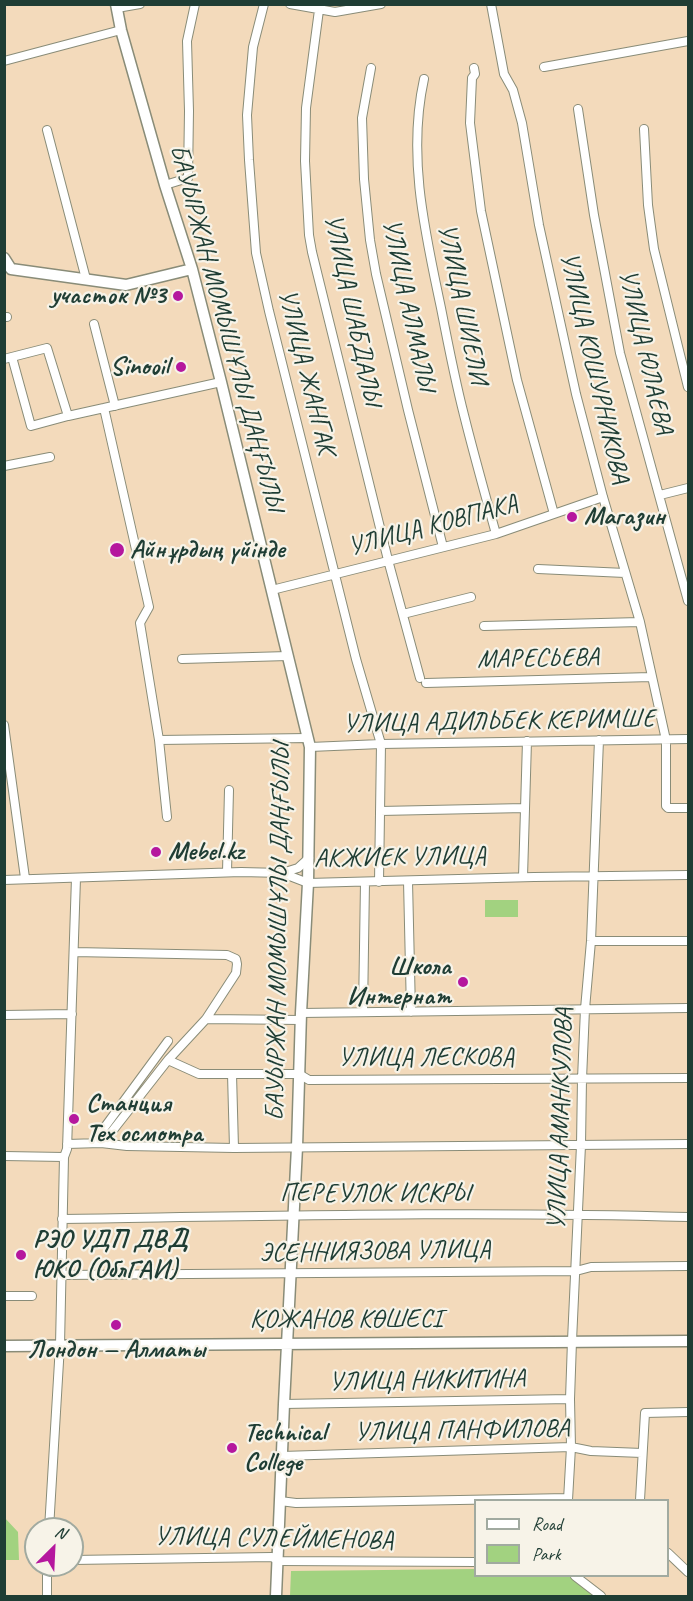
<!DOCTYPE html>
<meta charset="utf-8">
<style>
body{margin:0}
#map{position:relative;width:693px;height:1601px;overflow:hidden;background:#f3dabb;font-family:Caveat,sans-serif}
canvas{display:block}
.frame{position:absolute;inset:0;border:6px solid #1f3d34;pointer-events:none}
.legend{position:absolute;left:474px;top:1499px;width:195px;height:78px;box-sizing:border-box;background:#f7f3e8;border:2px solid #a1aaa0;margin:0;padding:8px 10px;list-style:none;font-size:18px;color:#1f3d34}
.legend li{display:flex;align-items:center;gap:12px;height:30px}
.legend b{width:30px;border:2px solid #a1aaa0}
.north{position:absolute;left:24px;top:1517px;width:60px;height:60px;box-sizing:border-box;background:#f7f3e8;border:2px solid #a1aaa0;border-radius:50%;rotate:24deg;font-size:16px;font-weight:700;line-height:24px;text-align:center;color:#1f3d34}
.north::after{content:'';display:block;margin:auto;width:21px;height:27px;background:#b5179e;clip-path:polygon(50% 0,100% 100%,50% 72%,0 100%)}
</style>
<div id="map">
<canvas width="693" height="1601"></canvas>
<div class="frame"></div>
<ul class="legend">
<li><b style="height:8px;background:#fff"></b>Road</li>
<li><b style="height:16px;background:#a2d280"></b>Park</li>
</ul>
<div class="north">N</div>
</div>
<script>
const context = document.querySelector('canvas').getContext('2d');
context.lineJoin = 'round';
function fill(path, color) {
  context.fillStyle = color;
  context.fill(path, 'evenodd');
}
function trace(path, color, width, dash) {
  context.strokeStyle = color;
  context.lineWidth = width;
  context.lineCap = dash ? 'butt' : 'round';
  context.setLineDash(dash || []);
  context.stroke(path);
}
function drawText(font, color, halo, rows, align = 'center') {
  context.font = font + ' Caveat,sans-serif';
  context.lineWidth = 4.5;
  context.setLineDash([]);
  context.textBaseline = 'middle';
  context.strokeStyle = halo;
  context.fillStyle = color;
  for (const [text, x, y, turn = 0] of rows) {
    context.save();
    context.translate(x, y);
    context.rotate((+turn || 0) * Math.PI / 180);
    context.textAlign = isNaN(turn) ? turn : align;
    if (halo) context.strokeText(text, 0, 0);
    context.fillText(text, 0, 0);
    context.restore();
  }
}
fill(new Path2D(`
 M485,900H518V917H485Z
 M4,1517L18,1532L19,1560H5Z
 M475,1569L476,1576H570L594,1596H290L291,1571Z`), '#a2d280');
const minor = new Path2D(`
 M264,4L253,47L247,115L249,160L256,253L269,311L356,659L381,744L379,882
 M290,4L335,12L381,4
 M319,4V10L306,108L305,161L309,235L312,252L388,560L420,678
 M491,4L504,74L513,90L522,123L539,225L576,394L603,497L640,622L666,740V806L668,808H688
 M117,8L140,4
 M4,61L121,30
 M544,67L688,41
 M371,68L362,118L364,179L370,240L376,274L408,410L443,547
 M474,68L475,74L472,78L470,123L481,211L517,380L554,514
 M424,79C407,156 425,232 441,308C448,344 455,380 464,415C474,455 485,494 496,534
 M578,109L594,215L620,353L688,601
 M644,129L648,205L654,249L688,387
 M47,130L86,279
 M165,185L188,178L189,111L187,41L195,4
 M4,317H7
 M94,324L115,406
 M12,357L31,426L68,416
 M4,359L47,348L68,416L221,382
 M104,408L149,607L140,623L159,740L167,817
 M4,466L50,457
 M660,495L688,488
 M538,569L625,573
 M272,590L496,534L603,497
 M403,614L471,597
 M484,626L640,622
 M182,659L288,656
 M426,683L651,677
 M4,725L25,878
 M159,740L308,738
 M310,747L381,744L688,739
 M380,811L525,808
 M227,872L229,790
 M282,873L298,868L309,858
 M523,877L527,741
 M4,880L241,872L282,873L308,883L534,877L688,875
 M408,881L411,1012
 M591,941H688
 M74,952L227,955L236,959L237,964L236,973L206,1019L168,1060L110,1134L101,1143
 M363,1012L365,882
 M301,1013L688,1008
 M4,1015L72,1014
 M206,1019L301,1020
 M168,1060L199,1074H299L309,1080L688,1078
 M232,1074L234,1148
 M93,1143L168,1041
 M67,1144L101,1143L127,1146L234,1148L688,1144
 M4,1156L64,1157
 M62,1219C271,1216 480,1211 688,1217
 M61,1275L576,1271L591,1267L688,1266
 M4,1296H32
 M284,1404L570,1399
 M282,1456L571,1447L591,1451L642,1453
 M568,1500L571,1447L570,1399L572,1341L581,1145L582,1079L585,1009L591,941L599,740
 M640,1500L645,1413L688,1412
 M280,1501L296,1503L568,1498
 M49,1529L60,1345L64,1157L67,1149L76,878
 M668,1553L688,1572
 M72,1560L272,1557L278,1561L476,1562
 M47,1565V1596
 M575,1576L601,1596`);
const major = new Path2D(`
 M116,4L121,30L165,185L192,269L221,382L310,747L308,883L301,1013L297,1147L284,1404L276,1596
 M4,258L11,269L126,285L192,269
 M4,1346L688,1341`);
trace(minor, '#898c78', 10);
trace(major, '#898c78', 13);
trace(minor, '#fff', 8);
trace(major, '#fff', 10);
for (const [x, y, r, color] of [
 [178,296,6,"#b5179e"],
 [181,367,6,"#b5179e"],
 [572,517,6,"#b5179e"],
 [117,550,8,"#b5179e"],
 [156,852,6,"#b5179e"],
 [463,982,6,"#b5179e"],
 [74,1119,6,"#b5179e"],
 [21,1255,6,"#b5179e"],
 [116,1325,6,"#b5179e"],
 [232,1448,6,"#b5179e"]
]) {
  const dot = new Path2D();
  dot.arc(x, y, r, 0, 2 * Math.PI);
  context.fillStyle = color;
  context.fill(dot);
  trace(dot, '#f7f3e8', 2);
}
drawText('bold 26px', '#1f3d34', '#f7f3e8', [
 ["участок №3",166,296,"right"],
 ["Sinooil",169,367,"right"],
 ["Магазин",584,517],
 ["Айнұрдың үйінде",130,550],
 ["Mebel.kz",168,852],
 ["Школа",451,967,"right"],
 ["Интернат",451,997,"right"],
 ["Станция",86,1104],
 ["Тех осмотра",86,1134],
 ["РЭО УДП ДВД",33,1240],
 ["ЮКО (ОблГАИ)",33,1270],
 ["Лондон — Алматы",116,1350,"center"],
 ["Technical",244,1433],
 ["College",244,1463]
], 'left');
drawText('26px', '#1f3d34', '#f7f3e8', [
 ["УЛИЦА ШИЕЛИ",462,304,78],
 ["УЛИЦА АЛМАЛЫ",408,305,78],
 ["УЛИЦА ШАБДАЛЫ",352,310,78],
 ["БАУЫРЖАН МОМЫШҰЛЫ ДАҢҒЫЛЫ",226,328,75],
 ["УЛИЦА ЮЛАЕВА",645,352,77],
 ["УЛИЦА КОШУРНИКОВА",594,368,77],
 ["УЛИЦА ЖАНГАК",306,372,76],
 ["УЛИЦА КОВПАКА",433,526,-15],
 ["МАРЕСЬЕВА",538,659,-1],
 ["УЛИЦА АДИЛЬБЕК КЕРИМШЕ",499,722,-1],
 ["АКЖИЕК УЛИЦА",400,858,-1],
 ["БАУЫРЖАН МОМЫШҰЛЫ ДАҢҒЫЛЫ",279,932,-89],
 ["УЛИЦА ЛЕСКОВА",426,1058],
 ["УЛИЦА АМАНКУЛОВА",561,1119,-88],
 ["ПЕРЕУЛОК ИСКРЫ",375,1194],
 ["ЭСЕННИЯЗОВА УЛИЦА",375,1252,-1],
 ["ҚОЖАНОВ КӨШЕСІ",346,1320],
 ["УЛИЦА НИКИТИНА",427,1381,-1],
 ["УЛИЦА ПАНФИЛОВА",462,1431,-1],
 ["УЛИЦА СУЛЕЙМЕНОВА",274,1539,1]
]);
</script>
